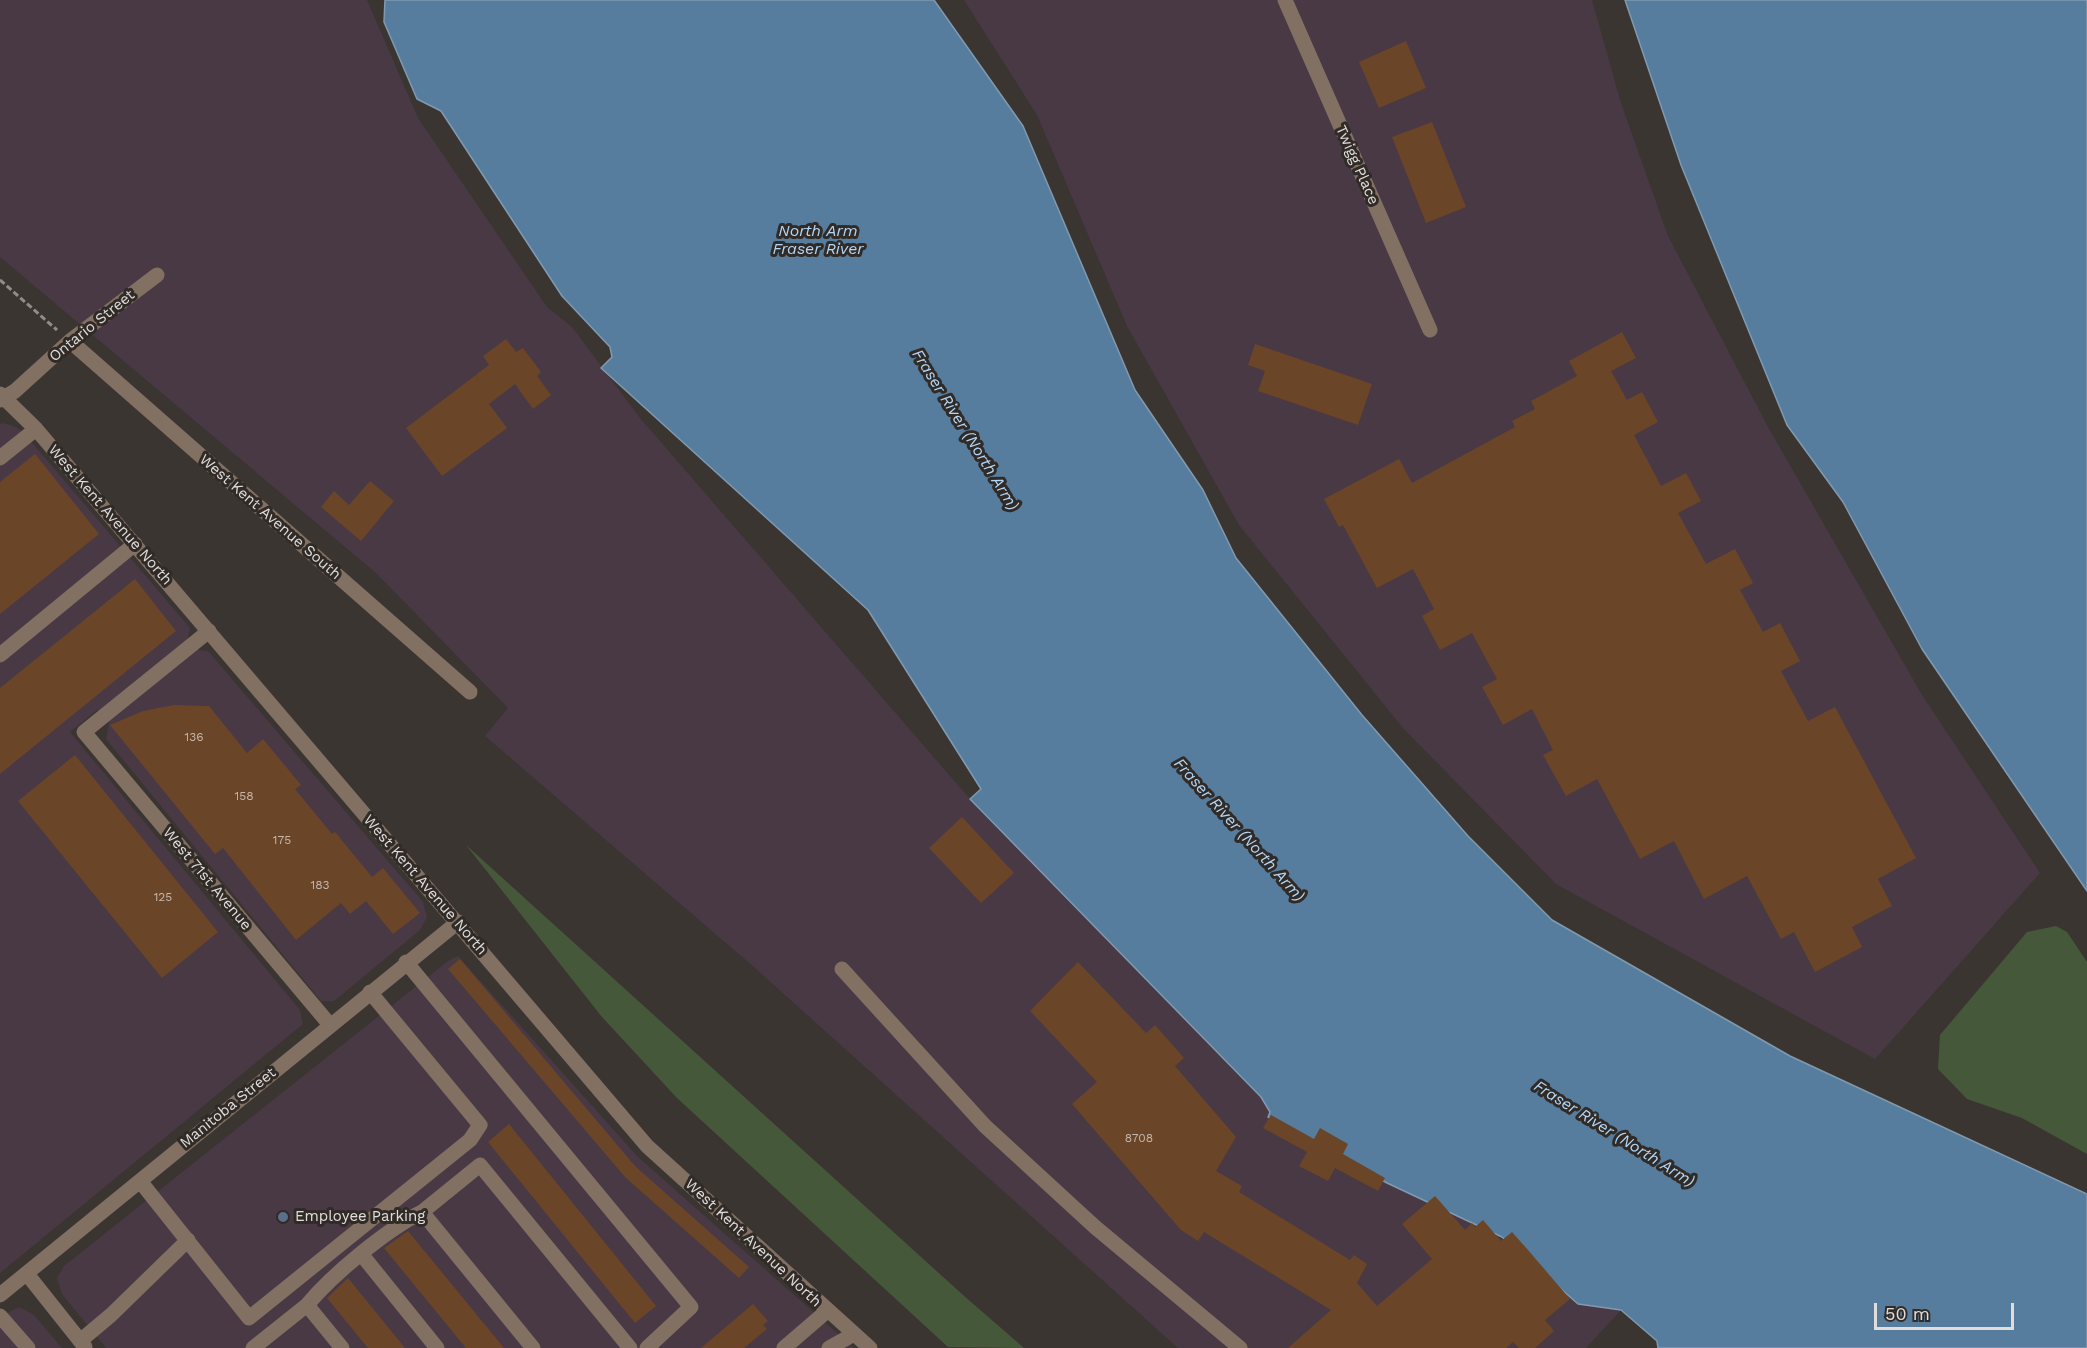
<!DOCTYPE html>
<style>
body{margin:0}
#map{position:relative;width:2087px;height:1348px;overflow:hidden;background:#3b3531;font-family:"Work Sans",sans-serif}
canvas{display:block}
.scale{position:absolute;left:1874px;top:1303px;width:140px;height:27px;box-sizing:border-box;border:3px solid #e1dddb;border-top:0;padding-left:8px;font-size:18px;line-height:21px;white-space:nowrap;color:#e1dddb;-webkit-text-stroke:4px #312b27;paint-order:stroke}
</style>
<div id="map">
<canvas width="2087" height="1348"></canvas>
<div class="scale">50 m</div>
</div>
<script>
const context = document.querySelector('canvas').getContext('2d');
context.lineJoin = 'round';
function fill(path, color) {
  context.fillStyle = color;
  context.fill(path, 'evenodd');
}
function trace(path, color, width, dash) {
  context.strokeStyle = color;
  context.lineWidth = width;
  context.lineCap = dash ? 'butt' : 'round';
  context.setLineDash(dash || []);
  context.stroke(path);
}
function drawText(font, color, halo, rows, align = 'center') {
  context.font = font + ' "Work Sans",sans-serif';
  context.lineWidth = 6;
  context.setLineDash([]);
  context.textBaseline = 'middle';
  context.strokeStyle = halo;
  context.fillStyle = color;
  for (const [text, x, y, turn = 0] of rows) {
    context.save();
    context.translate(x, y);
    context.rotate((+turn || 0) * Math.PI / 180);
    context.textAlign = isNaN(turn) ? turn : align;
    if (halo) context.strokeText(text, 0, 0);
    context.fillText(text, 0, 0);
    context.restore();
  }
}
fill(new Path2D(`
 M0,0H367L418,118L547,307L572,327L640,418L970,799L1261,1097L1271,1112L1502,1237L1578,1304L1621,1310L1586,1348H1178L755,968L485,736L508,708L376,573L0,257Z
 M964,0H1592L1620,100L1668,236L1768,427L1922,695L2040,873L1875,1059L1556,884L1403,728L1239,525L1127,326L1037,115Z
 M3,423L16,427L23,432L190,628L188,639L199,650L208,651L423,902L427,917L420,930L334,1001H321L106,739L109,723L104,716L97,710L70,732L300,1010L303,1024L0,1273V424Z
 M458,956L638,1157L854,1348H106L62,1294L57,1278L64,1266L448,961Z
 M19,1307L34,1315L62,1348H0V1317Z`), '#483945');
fill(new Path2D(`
 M466,845L963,1295L1024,1348L948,1347L677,1098L602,1017Z
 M2056,926L2067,932L2087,962V1154L2022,1118L1967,1099L1938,1069L1940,1035L2027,932Z`), '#46583a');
const water = new Path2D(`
 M385,0H934L1023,126L1135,390L1203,490L1236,558L1362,715L1468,836L1552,920L1790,1056L2087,1194V1348H1658L1657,1341L1621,1310L1578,1304L1502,1237L1387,1183L1268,1117L1270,1112L1261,1097L970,799L981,789L868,610L601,368L612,357L610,347L562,296L441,111L417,99L384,22Z
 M1625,0H2087V891L1922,649L1843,502L1787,425L1681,165Z`);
fill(water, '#577d9e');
trace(water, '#809ab0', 1.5);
fill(new Path2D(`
 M1406,41L1426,88L1379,108L1359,62Z
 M1432,122L1466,207L1426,223L1392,137Z
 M1622,332L1636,358L1611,371L1627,400L1642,392L1658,422L1634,435L1661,486L1686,473L1701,501L1678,513L1706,564L1735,549L1753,583L1740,590L1763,632L1780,623L1800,661L1781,671L1808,721L1835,707L1916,858L1878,879L1892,906L1852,927L1862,947L1815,972L1794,932L1781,939L1747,876L1704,899L1674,841L1640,859L1597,779L1566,796L1543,755L1553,750L1532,709L1503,725L1482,687L1497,679L1472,633L1440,650L1422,616L1434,609L1413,569L1377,588L1343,525L1339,527L1324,499L1399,459L1412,483L1515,427L1512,421L1535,409L1531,401L1577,376L1569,361Z
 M506,339L516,352L523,348L541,372L537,376L551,395L533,409L515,384L489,404L507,428L442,476L406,428L489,365L483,356Z
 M1255,344L1372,384L1358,425L1258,391L1265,371L1248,365Z
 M35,454L99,534L0,614V482Z
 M370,481L394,501L361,541L321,507L334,491L349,505Z
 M135,579L176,631L0,774V688Z
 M174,705L209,706L247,753L263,739L301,785L295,789L332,834L335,832L372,877L383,868L420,913L393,934L366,901L350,914L341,903L296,940L223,848L215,854L110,725L143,711Z
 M75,755L218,932L162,978L18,801Z
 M962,817L1014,873L981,903L929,848Z
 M460,959L635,1166L749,1267L739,1278L625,1177L448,969Z
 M1078,962L1146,1033L1155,1025L1184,1058L1175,1066L1236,1137L1216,1171L1242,1186L1239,1192L1350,1260L1354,1255L1367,1264L1357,1283L1377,1306L1432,1259L1402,1224L1435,1196L1465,1230L1472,1223L1475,1227L1483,1220L1501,1241L1512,1232L1528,1250L1570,1299L1545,1320L1554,1331L1535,1348H1519L1513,1342L1506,1348H1288L1331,1310L1204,1232L1198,1241L1181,1230L1072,1104L1097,1082L1030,1011Z
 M1271,1115L1314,1139L1320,1128L1348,1144L1343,1154L1385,1178L1378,1191L1335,1168L1328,1181L1299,1166L1307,1152L1263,1128Z
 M509,1124L656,1306L635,1323L488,1142Z
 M408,1231L504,1348H466L384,1248Z
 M348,1278L405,1348H368L327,1298Z
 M753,1304L768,1321L763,1325L767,1329L744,1348H701Z`), '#6b4528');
trace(new Path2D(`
 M0,280L57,330`), '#918c89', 3, [6, 3]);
trace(new Path2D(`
 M1285,0L1430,330
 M70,341L470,692
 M0,394L36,429L647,1146L870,1348
 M0,400L15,391L70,341L157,275
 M0,458L36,429
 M209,631L84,732L330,1025
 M0,655L135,544
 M406,962L691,1307L647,1348
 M842,969L985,1126L1095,1227L1240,1348
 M140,1181L249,1318L470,1140L480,1125L370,992
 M362,1255L437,1348
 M27,1274L85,1347
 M0,1295L458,922
 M307,1305C333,1274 386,1230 422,1212
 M0,1316L28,1348
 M80,1341L111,1315L188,1240
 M253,1348L307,1305L342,1348
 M533,1348L422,1212L480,1165L630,1348
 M784,1348L827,1311
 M829,1348L854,1334`), '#827063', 15);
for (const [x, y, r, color] of [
 [283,1217,6,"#5c6f8a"]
]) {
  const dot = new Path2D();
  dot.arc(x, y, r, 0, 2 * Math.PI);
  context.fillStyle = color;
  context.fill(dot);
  trace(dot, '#312b27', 2);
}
drawText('12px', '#c4b7ae', null, [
 ["136",194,737],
 ["158",244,796],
 ["175",282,840],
 ["183",320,885],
 ["125",163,897],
 ["8708",1139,1138]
]);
drawText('15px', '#e1dddb', '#312b27', [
 ["Twigg Place",1357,165,66],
 ["Ontario Street",92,326,-39],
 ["West Kent Avenue North",110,515,49],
 ["West Kent Avenue South",270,517,41],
 ["West 71st Avenue",207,879,50],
 ["West Kent Avenue North",425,885,49],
 ["Manitoba Street",228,1108,-39],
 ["West Kent Avenue North",753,1243,43]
]);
drawText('15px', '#e1dddb', '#312b27', [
 ["Employee Parking",295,1217]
], 'left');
drawText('italic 16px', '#b4d7f7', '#312b27', [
 ["North Arm",818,231],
 ["Fraser River",818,249],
 ["Fraser River (North Arm)",965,430,58],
 ["Fraser River (North Arm)",1239,830,48],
 ["Fraser River (North Arm)",1614,1134,32]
]);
</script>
